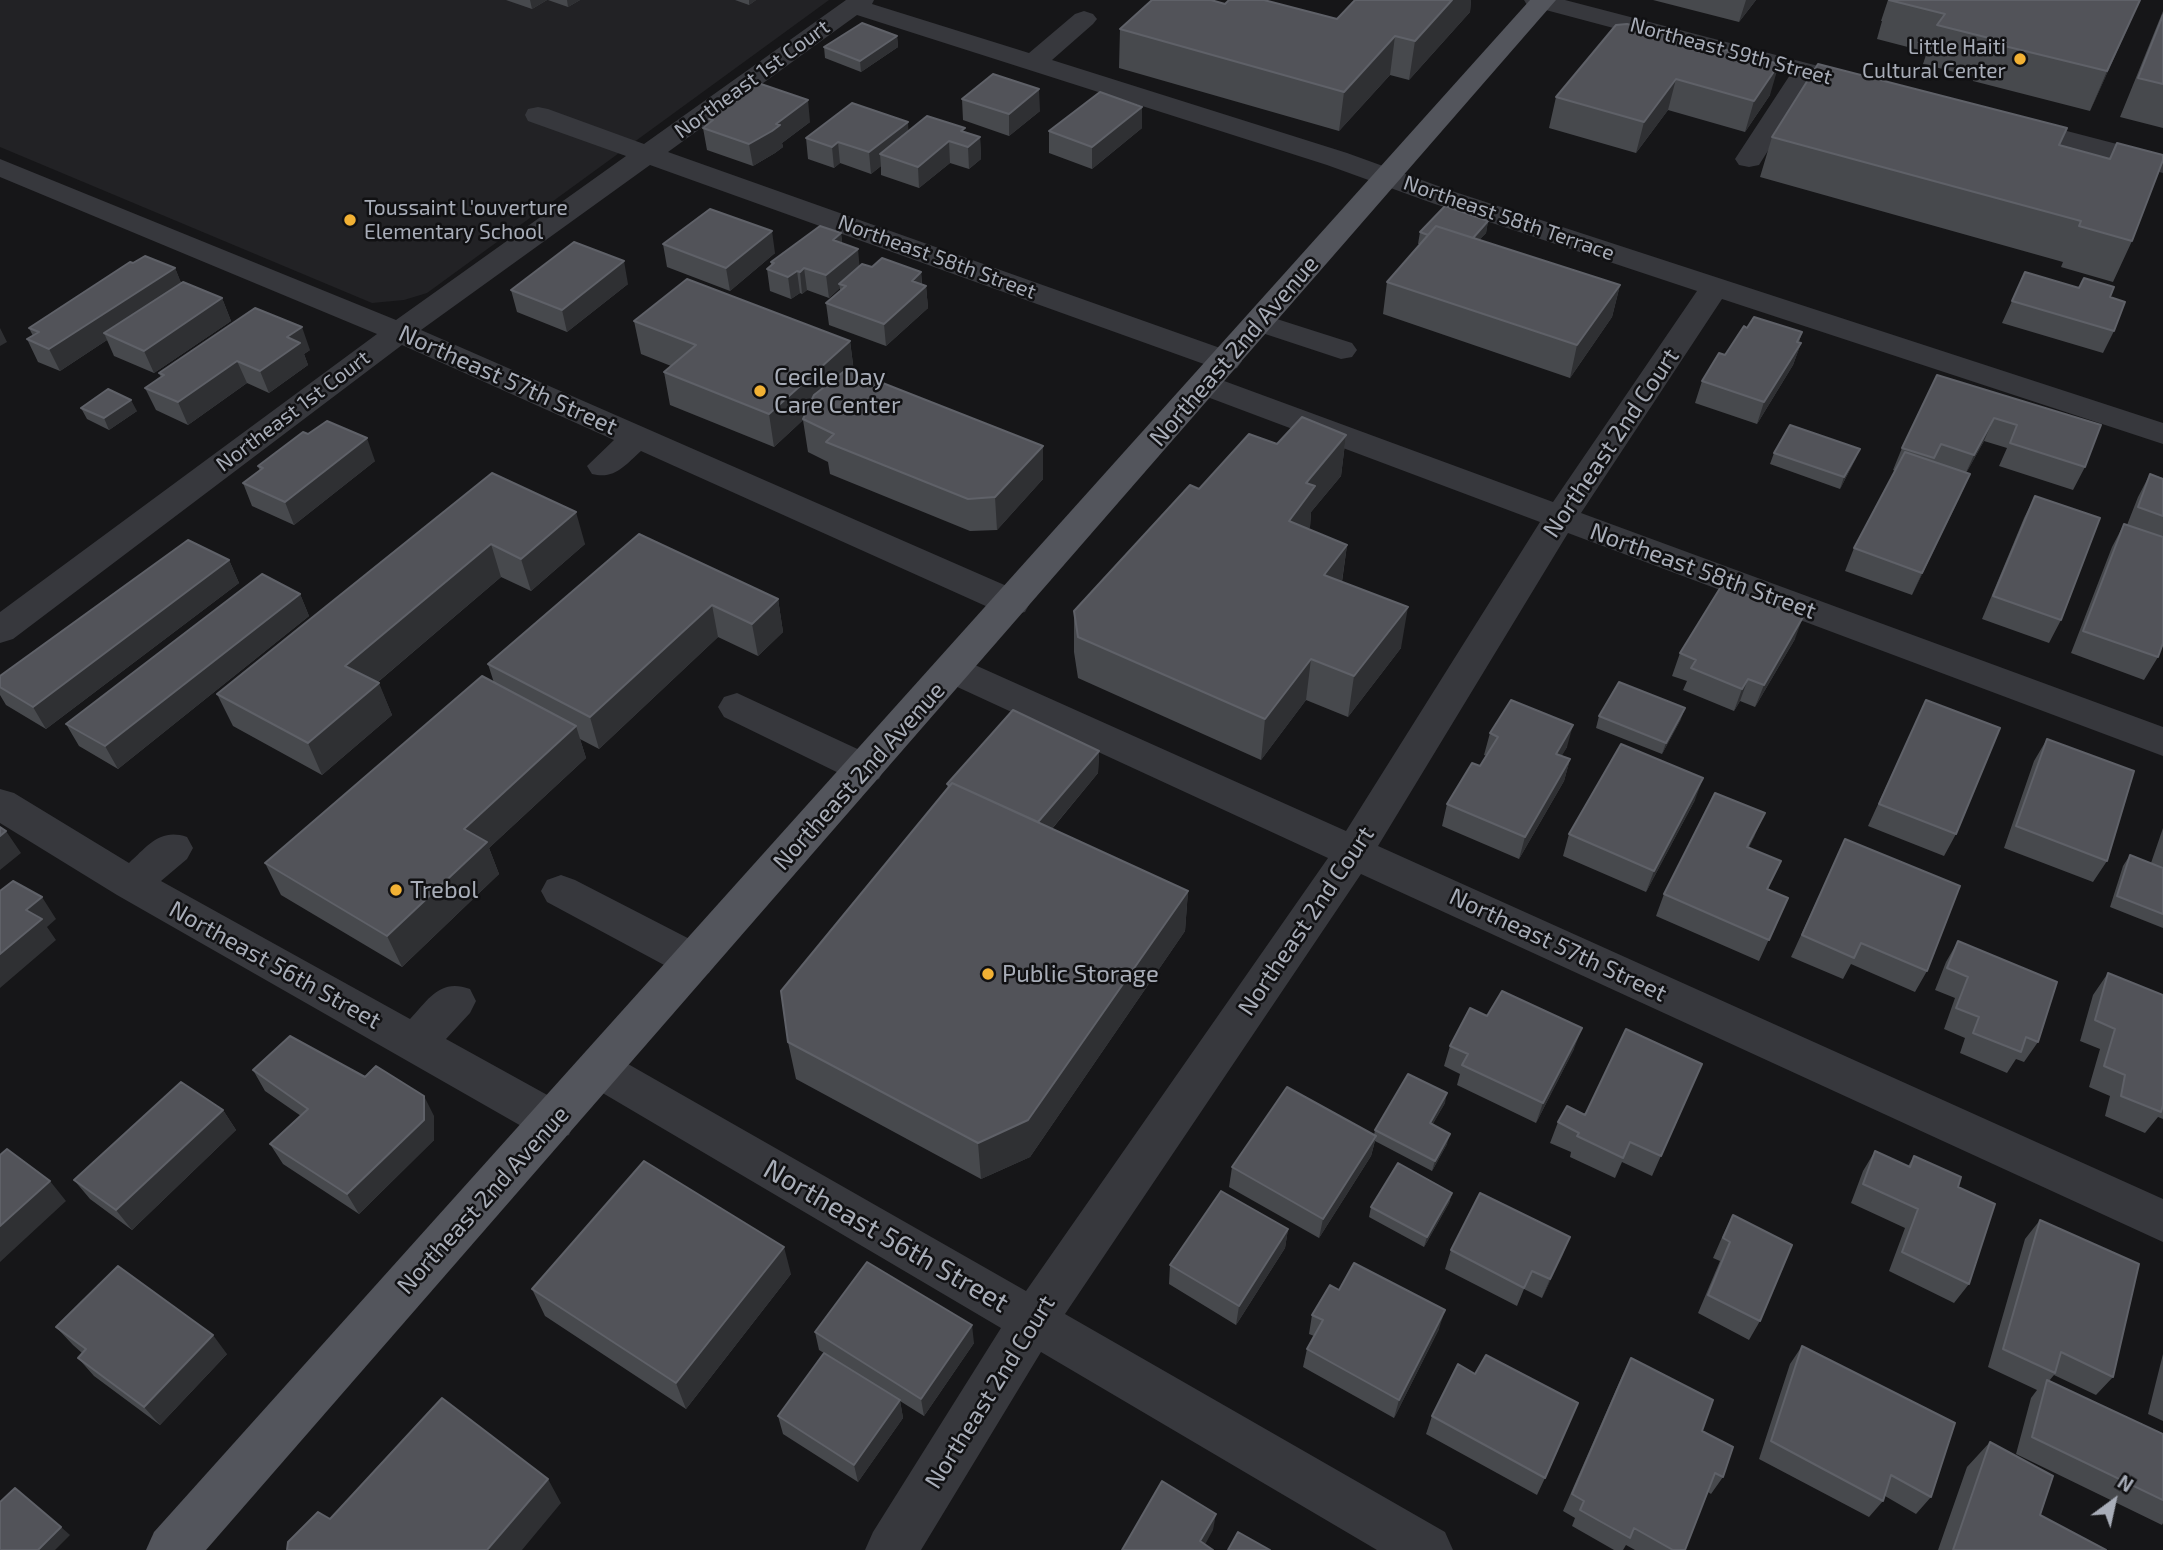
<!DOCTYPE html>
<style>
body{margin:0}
#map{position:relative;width:2163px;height:1550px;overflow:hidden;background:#161618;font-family:"Exo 2",sans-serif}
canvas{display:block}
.north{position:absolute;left:2079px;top:1466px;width:70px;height:70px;-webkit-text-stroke:5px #111113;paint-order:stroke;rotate:33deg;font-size:19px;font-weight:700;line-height:28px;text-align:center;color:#a8adb8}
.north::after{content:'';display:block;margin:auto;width:24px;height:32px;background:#a8adb8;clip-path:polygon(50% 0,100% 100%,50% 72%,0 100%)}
</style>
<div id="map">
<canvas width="2163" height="1550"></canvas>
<div class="north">N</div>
</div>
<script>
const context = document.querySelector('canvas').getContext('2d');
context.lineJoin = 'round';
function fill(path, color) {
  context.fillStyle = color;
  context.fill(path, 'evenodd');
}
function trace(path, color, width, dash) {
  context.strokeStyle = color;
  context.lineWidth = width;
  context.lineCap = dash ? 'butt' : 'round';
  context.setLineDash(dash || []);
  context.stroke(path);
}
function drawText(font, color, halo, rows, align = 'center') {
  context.font = font + ' "Exo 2",sans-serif';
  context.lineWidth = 5;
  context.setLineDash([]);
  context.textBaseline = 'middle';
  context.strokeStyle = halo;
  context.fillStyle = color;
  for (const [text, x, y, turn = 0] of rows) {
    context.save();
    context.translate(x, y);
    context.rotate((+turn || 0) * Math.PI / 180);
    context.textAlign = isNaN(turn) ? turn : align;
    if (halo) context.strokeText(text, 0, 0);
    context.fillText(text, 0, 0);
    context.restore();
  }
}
fill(new Path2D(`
 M0,0H829L427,293L404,300L372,303L0,147Z`), '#222225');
fill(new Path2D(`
 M846,0H874L872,4L1029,53L1075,14L1084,11L1093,14L1097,19L1093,24L1052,60L1347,153L1452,191L2163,423V444L1722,299L1581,513L2163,727V756L1568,533L1378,846L2163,1199V1242L1361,874L1065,1314L1445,1532L1453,1550H1377L1041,1352L921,1550H865L873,1532L1001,1328L584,1082L577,1069L584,1056L599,1050L614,1056L1026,1291L1328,858L940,679L935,670L940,661L953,657L966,661L1346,831L1540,522L1194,392L1189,385L1194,378L1205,375L1216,378L1553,502L1697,291L1432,203L1327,165L857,15L668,152L1237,354L1242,361L1237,368L1226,371L1215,368L650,165L421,330L1025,594L1030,603L1025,612L1012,615L999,612L641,451C625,465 615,480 592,474L587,466L614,440L402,345L13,639L0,643V612L377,334L0,177V159L396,320L626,156L528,121L525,115L528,109L538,107L548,109L644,144Z
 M1524,0H1565L1872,80L1876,86L1872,92L1863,94L1812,81L1759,165L1749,167L1739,165L1735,159L1790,75L1527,5Z
 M2013,117L2163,156V173L2003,131L1999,125L2003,119Z
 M1258,313L1352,343L1357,350L1352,357L1341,359L1247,328L1243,322L1247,316Z
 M737,693L879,759L884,769L879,779L865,783L851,779L724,717L718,707L724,697Z
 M0,789L14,793L129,863C148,846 160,828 187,837L193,848L187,859L161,881L410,1019C429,999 440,978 470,989L476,1001L470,1013L446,1039L569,1107L575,1121L569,1135L553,1140L537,1135L117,895L0,823Z
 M561,875L575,880L709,949L715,961L709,973L694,978L679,973L547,902L541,891L547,880Z`), '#37383d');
fill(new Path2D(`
 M1530,0H1556L206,1550H146L154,1532Z`), '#53555c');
fill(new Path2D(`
 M506,0H547L532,9Z
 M548,0H580L568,7Z
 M735,0H756L749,5Z
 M1355,0H1471L1470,12L1409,80L1390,75L1339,131L1119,68L1120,29L1225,4L1337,19Z
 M1653,0H1756L1739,22Z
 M1888,0H2140L2090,111L1973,81L1974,77L1923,64L1927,52L1877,39L1882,21H1881Z
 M2163,11V128L2120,117Z
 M1627,24L1770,95L1745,132L1668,110L1636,153L1549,128L1556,97Z
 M897,36L898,47L861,72L825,58L824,47Z
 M962,99L1040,111L1009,136L963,120Z
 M1142,107V128L1092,169L1049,153V131Z
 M709,119L810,122L782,143L783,147L775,153L753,166L707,150L703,128L710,123Z
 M2067,128L2059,145L2110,159L2117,143L2132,241L2113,282L2061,267L2063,262L1760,177L1772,137Z
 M908,131L965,132L980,137L981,159L969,169L950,163L919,188L881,175V166L871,174L840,163L834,168L808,159L806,138Z
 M1488,221L1486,233L1479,240L1620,285L1612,317L1570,378L1383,314L1387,282L1420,244H1418L1420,232Z
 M841,233L842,243L860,266L921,272L922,284L926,286L928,308L886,346L829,325L826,303L840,291V288L829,298L807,290L802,294L800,293L791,299L770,291L767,269L771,265V262Z
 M663,244L775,253L730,291L667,267Z
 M133,263L175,268L181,283L222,298L231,321L154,373L114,356L107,340L60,371L38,362L27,339L33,336L29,328Z
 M628,284L567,332L517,312L511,290Z
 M2079,288L2110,297L2114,331L2103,353L2002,323L2012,301Z
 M634,321L850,341L854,372L1043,446V479L997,530L970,531L830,474L828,462L808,452L803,420L774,447L670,405L664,372L671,366L641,354Z
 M1747,328L1802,332L1799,342L1801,343L1793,365L1757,424L1695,403L1702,381L1725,355Z
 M310,350L304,354L308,365L269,393L247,383L188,425L156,410L145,388L161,377L159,373Z
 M1937,375L2085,467L2073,490L1999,466L2007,448L1984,441L1966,473L1970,474L1912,595L1845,571L1854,548L1895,471L1893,470L1902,448Z
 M81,408L137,411L109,430L87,419Z
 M1346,435L1341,476L1311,512L1310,527L1308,529L1347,545L1342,582L1401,648L1348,717L1306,700L1261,760L1078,678L1074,652V611L1199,489L1277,444Z
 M1860,449L1855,460L1840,489L1770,464L1774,453Z
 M375,461L294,525L252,506L243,483L260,471L258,466Z
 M492,473L585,544L531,591L501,577L378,682L392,715L322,775L233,726L217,694Z
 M2150,474L2163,478V643L2158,657L2144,680L2071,653L2112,547L2124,524L2127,525L2138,497Z
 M2035,496L2061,620L2049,643L1982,619L2024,518Z
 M639,534L778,599L783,632L758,656L718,637L599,749L580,739L586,758L489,848L499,874L402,967L281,895L265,863L494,683L488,664Z
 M229,560L239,583L46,729L6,705L0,695V676Z
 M300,594L309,616L118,769L79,746L66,724Z
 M1795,639L1755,707L1740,701L1734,711L1683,690L1687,681L1672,676L1680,653Z
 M1926,700L1956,834L1944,856L1868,826Z
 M1599,716L1681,719L1662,754L1596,728Z
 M1490,733L1567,747L1561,756L1570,759L1564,781L1519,859L1442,826L1447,804L1480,766L1487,756L1484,755Z
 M2047,739L2107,861L2093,882L2004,848L2034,761Z
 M1099,751L1098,773L1052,829L1188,891L1185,931L1030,1157L981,1179L796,1079L788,1042L948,788L947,784Z
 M1695,800L1646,892L1563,856L1569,834Z
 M2163,828V928L2110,907L2123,866L2130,855L2151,863Z
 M1755,835L1749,847L1768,890L1788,898L1759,961L1656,916L1664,894Z
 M1845,839L1927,971L1915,992L1851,964L1843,979L1791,957Z
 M1958,941L2038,1042L2024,1062L2016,1059L2007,1073L1960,1053L1965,1038L1944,1029L1955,998L1935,990L1946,962Z
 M2108,973L2163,995V1119L2158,1117L2145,1133L2105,1116L2110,1096L2089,1087L2100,1049L2080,1041L2093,995Z
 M1487,1016L1574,1049L1536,1123L1457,1085L1460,1074L1444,1066L1450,1046Z
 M1702,1064L1652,1176L1622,1162L1615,1178L1570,1157L1571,1152L1550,1143L1558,1122L1585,1115Z
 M253,1070L434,1116V1140L359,1214L283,1164L270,1144L301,1116L265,1091Z
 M1445,1103L1432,1125L1447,1144L1432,1171L1375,1141L1371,1156L1319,1238L1229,1187L1232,1167L1374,1135L1375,1130Z
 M223,1110L236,1130L132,1230L90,1199L74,1180Z
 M1875,1151L1908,1166L1914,1156L1958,1187L1969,1284L1954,1303L1889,1271L1905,1228L1851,1203L1863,1171Z
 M1452,1193L1449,1203L1424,1247L1369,1217L1371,1207Z
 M1733,1215L1760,1321L1749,1340L1698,1313L1720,1261L1713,1258L1723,1235Z
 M2040,1220L2113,1377L2096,1395L2054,1375L2049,1381L2163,1434V1523L2162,1525L2016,1454L2031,1398L2037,1390L1988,1367L2025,1239Z
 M1288,1229L1285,1248L1236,1325L1169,1284L1170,1265Z
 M1570,1237L1542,1298L1524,1289L1517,1306L1445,1269L1451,1250Z
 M791,1274L686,1409L545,1316L532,1289Z
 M1339,1290L1439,1329L1394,1418L1303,1367L1307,1349L1314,1336L1309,1334L1312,1315Z
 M56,1327L227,1354L160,1425L94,1376L78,1358L82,1353L73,1345Z
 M815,1332L974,1343L924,1416L900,1401L903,1418L858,1482L783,1434L778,1416L824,1353L819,1350Z
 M1802,1346L1931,1497L1916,1514L1885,1496L1883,1501L1869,1517L1759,1459L1790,1364Z
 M2163,1354V1421L2148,1414Z
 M1631,1358L1702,1431L1723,1477L1711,1494L1708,1492L1685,1550H1635L1626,1545L1623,1550H1614L1572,1526L1575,1518L1563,1511L1622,1376Z
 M1432,1416L1545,1478L1537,1495L1426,1434Z
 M1990,1442L2040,1515L2106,1550H1938L1967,1467Z`), '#47494d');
fill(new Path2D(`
 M530,0H547L532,9Z
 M567,0H580L568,7Z
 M749,0H756L749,5Z
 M1452,0H1471L1470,12L1409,80L1415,41Z
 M1746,0H1756L1739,22Z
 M2140,0L2126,32L2090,111L2107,71Z
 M897,36L898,47L861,72L860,61Z
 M1395,36L1390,75L1339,131L1344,92Z
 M1779,64L1770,95L1745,132L1754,101Z
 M1676,79L1668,110L1636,153L1644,122Z
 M1039,89L1040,111L1009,136V114Z
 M808,100L810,122L782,143L783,147L775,153L753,166L749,144Z
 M1142,107V128L1092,169V147Z
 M908,122L909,143L880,154L881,166L871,174L869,152Z
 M980,137L981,159L969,169L968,147Z
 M949,141L950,163L919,188L918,167Z
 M838,142L840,163L834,168L832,147Z
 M1488,221L1486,233L1467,253L1469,242Z
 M772,231L775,253L730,291L726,268Z
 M841,233L843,255L833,240Z
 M858,249L860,271L839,284L840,288L829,298L826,275Z
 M624,261L628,284L567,332L562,310Z
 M175,268L184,290L104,333L107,340L60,371L49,349Z
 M804,268L807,290L802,294L800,272Z
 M797,271L800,293L791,299L788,277Z
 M921,272L922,290L926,286L928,308L886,346L884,324L912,281Z
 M1620,285L1612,317L1570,378L1577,345Z
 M222,298L231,321L154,373L144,351Z
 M302,327L310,350L304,354L308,365L269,393L260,371L287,337Z
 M0,328L7,342L0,346Z
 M1802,332L1796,350L1801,343L1793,365L1757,424L1764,402Z
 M850,341L854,373L774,447L769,414Z
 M237,361L247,383L188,425L178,402Z
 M131,400L137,411L109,430L104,418Z
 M1994,418L1984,441L1964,477L1974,455Z
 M1346,435L1341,476L1311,512L1310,527L1284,562L1289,521L1306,483Z
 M367,438L375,461L294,525L285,502Z
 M1043,446V479L997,530L995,497Z
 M1860,449L1855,460L1840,489L1844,477Z
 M1970,474L1960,497L1912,595L1922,573Z
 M576,512L585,544L531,591L521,559Z
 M491,544L501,577L359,698L345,666Z
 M1347,545L1341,587L1324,575Z
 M229,560L239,583L46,729L33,707Z
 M300,594L309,616L118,769L105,746Z
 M778,599L783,632L758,656L752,624Z
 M712,605L718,637L599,749L590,717Z
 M1408,607L1401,648L1348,717L1354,676Z
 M1803,617L1795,639L1755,707L1764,685Z
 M1311,659L1306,700L1261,760L1265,719Z
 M1748,679L1740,701L1734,711L1742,689Z
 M379,683L392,715L322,775L308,743Z
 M1685,708L1681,719L1662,754L1666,743Z
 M1573,725L1567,747L1550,776L1556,754Z
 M576,726L586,758L489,848L499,874L402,967L387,936L464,829Z
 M1099,751L1098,773L1035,849L1034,828Z
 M1570,759L1564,781L1519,859L1525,837Z
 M1703,778L1695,800L1646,892L1654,871Z
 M1765,813L1755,835L1738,869L1747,847Z
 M6,831L21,853L0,870V836Z
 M1188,891L1185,931L1030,1157L981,1179L978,1143Z
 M42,897L56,919L47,927L56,940L0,988V954L26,910Z
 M1582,1028L1574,1049L1536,1123L1543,1103Z
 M1447,1093L1445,1103L1427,1134L1430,1123Z
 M424,1096L434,1116V1140L359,1214L347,1194Z
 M223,1110L236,1130L132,1230L116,1210Z
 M1450,1134L1447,1144L1432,1171L1435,1161Z
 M1376,1136L1371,1156L1319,1238L1323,1219Z
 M50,1181L66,1201L0,1262V1226Z
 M1452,1193L1449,1203L1424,1247L1427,1237Z
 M1288,1229L1285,1248L1236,1325L1239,1306Z
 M1570,1237L1562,1257L1542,1298L1550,1279Z
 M784,1247L791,1274L686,1409L676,1383Z
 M1445,1310L1439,1329L1394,1418L1399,1400Z
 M972,1325L974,1343L924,1416L921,1399Z
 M213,1335L227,1354L160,1425L144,1407Z
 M900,1400L903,1418L858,1482L854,1465Z
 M548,1479L561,1503L522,1550H487Z
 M1216,1514L1213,1530L1202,1550L1200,1541Z
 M61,1527L70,1535L55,1550H38Z`), '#2f3033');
const building = new Path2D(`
 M1152,0H1211L1225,4L1229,0H1264L1337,19L1355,0H1452L1415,41L1395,36L1344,92L1120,29Z
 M1889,0H2140L2107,71L1988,42L1989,38L1937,25L1945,14Z
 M2163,15V84L2138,78Z
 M862,23L897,36L860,61L824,47Z
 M1627,24L1779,64L1754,101L1676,79L1644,122L1556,97L1616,25Z
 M1818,64L2067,128L2059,145L2110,159L2117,143L2163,155V160L2132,241L2079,226L2081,221L1772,137Z
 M993,74L1039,89L1009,114L962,99Z
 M758,83L808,100L776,124L780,125L772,131L749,144L703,128L713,120L709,119Z
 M1100,92L1142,107L1092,147L1049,131Z
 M852,103L908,122L869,152L838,142L832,147L806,138Z
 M927,116L965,128L961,131L980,137L968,147L949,141L918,167L880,154Z
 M1445,206L1488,221L1473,238L1436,226L1428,235L1420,232Z
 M710,209L772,231L726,268L663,244Z
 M820,226L841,233L833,240L858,249L826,275L804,268L800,272L797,271L788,277L767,269L774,263L771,262Z
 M1436,226L1620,285L1577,345L1387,282Z
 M574,242L624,261L562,310L511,290Z
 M145,256L175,268L49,349L27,339L39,332L29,328L130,262L133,263Z
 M882,258L921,272L912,281L926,286L884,324L826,303L846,286L839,284L862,264L872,267Z
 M2025,272L2079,288L2084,278L2114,287L2110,297L2125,302L2114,331L2012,301Z
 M687,279L850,341L769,414L664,372L696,345L634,321Z
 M183,282L222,298L144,351L104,333Z
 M255,308L302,327L287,337L300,343L260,371L237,361L178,402L145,388L164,375L159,373Z
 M1754,317L1802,332L1797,342L1801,343L1764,402L1702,381L1719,353L1725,355L1744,326L1747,328Z
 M847,369L1043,446L995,497L968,499L826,442L834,434L803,419L814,395Z
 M1937,375L2101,425L2085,467L2010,443L2017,425L1994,418L1974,455L1941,444L1934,458L1902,448Z
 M108,389L131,400L104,418L81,408Z
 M1302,417L1346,435L1306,483L1315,486L1289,521L1347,545L1324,575L1408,607L1354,676L1311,659L1265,719L1078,637L1074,611L1190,485L1199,489L1249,434L1277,444Z
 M327,421L367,438L285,502L243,483L263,468L258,466L303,432L308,434Z
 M1790,425L1860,449L1844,477L1774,453Z
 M1905,452L1970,474L1922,573L1854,548Z
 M492,473L576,512L521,559L491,544L345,666L379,683L308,743L217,694Z
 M2150,474L2163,479V516L2138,507Z
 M2035,496L2100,518L2061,620L1993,596Z
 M2124,524L2163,537V643L2158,657L2083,631Z
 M639,534L778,599L752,624L712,605L590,717L488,664Z
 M188,540L229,560L33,707L0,687V676Z
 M262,574L300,594L105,746L66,724Z
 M1722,585L1803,617L1764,685L1748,679L1742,689L1691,668L1696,660L1680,653Z
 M482,676L576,726L464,829L487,842L387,936L265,863Z
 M1619,682L1685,708L1666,743L1599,716Z
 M1511,700L1573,725L1556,754L1570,759L1525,837L1447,804L1472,763L1480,766L1498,737L1490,733Z
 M1926,700L2000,728L1956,834L1879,804Z
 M1013,710L1099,751L1038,822L952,783L950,786L947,784Z
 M2047,739L2134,771L2107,861L2016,826Z
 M1621,744L1703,778L1654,871L1569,834Z
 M952,783L1188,891L1028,1120L978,1143L788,1042L781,991Z
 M1715,793L1765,813L1747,847L1781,861L1767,889L1788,898L1769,940L1664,894Z
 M0,827L6,831L0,836Z
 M1845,839L1960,886L1927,971L1861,943L1854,958L1802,935Z
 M2130,855L2163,868V914L2117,896Z
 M13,881L42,897L26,910L42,919L0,954V891Z
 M1958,941L2057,982L2038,1042L2026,1037L2021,1052L1973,1033L1979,1017L1956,1008L1968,977L1947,968Z
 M2108,973L2163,995V1105L2161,1112L2121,1096L2125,1075L2104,1066L2115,1029L2095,1020Z
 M1502,991L1582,1028L1543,1103L1462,1065L1468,1054L1450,1046L1470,1008L1487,1016Z
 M1626,1029L1702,1064L1661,1156L1630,1142L1623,1158L1577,1136L1579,1133L1558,1122L1567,1106L1585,1115Z
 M290,1036L365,1077L376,1066L424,1096V1120L347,1194L270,1144L308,1109L253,1070Z
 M1408,1074L1447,1093L1430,1123L1450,1134L1435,1161L1375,1130Z
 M181,1082L223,1110L116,1210L74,1180Z
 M1287,1087L1376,1136L1323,1219L1232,1167Z
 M7,1149L50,1181L0,1226V1155Z
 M1875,1151L1910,1167L1914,1156L1961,1177L1958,1187L1995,1204L1969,1284L1902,1252L1918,1209L1863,1184Z
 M644,1161L784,1247L676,1383L532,1289Z
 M1398,1163L1452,1193L1427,1237L1371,1207Z
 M1221,1191L1288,1229L1239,1306L1170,1265Z
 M1480,1193L1570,1237L1550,1279L1532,1271L1524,1288L1451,1250Z
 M1733,1215L1792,1245L1760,1321L1708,1295L1730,1242L1723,1238Z
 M2040,1220L2139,1264L2113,1377L2061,1352L2055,1373L2003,1349Z
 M867,1262L972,1325L921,1399L815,1332Z
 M1354,1263L1445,1310L1399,1400L1307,1349L1323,1320L1312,1315L1330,1285L1339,1290Z
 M118,1266L213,1335L144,1407L78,1358L86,1349L56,1327Z
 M1802,1346L1955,1423L1931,1497L1891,1475L1883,1501L1771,1441Z
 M824,1353L900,1400L854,1465L778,1416Z
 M1486,1355L1578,1403L1545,1478L1432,1416L1458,1364L1475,1374Z
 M1631,1358L1713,1400L1702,1431L1733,1447L1723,1477L1715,1473L1685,1550H1673L1634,1528L1630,1538L1580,1510L1584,1501L1572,1494Z
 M2047,1380L2163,1434V1500L2032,1437Z
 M442,1398L548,1479L487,1550H287L288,1542L318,1512L330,1519Z
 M1990,1442L2053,1476L2040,1515L2106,1550H1953Z
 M1162,1481L1216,1514L1200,1541L1213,1550H1122Z
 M15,1488L61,1527L38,1550H0V1502Z
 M1238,1532L1270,1550H1228Z`);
fill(building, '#525359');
trace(building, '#5f6168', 2);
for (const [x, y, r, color] of [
 [2020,59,7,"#f2b134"],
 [350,220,7,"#f2b134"],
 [760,391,7,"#f2b134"],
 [396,890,7,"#f2b134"],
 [988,974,7,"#f2b134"]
]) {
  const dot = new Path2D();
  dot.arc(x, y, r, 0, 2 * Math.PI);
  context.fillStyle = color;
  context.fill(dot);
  trace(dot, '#111113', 2.5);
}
drawText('21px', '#a8adb8', '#111113', [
 ["Little Haiti",2006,47],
 ["Cultural Center",2006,71],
 ["Toussaint L'ouverture",364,208,"left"],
 ["Elementary School",364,232,"left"]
], 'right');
drawText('21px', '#a8adb8', '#111113', [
 ["Northeast 59th Street",1731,51,15],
 ["Northeast 1st Court",752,79,-36],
 ["Northeast 58th Terrace",1509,218,19],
 ["Northeast 58th Street",937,257,20],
 ["Northeast 1st Court",293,411,-37]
]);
drawText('24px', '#a8adb8', '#111113', [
 ["Northeast 2nd Avenue",1234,351,-49],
 ["Northeast 57th Street",508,380,24],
 ["Northeast 2nd Court",1611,443,-56],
 ["Northeast 58th Street",1703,571,20],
 ["Northeast 2nd Avenue",859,776,-48],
 ["Northeast 2nd Court",1306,921,-56],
 ["Northeast 57th Street",1558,945,25],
 ["Northeast 56th Street",275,965,29],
 ["Northeast 2nd Avenue",483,1200,-48],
 ["Northeast 2nd Court",990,1392,-58]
]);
drawText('24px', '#a8adb8', '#111113', [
 ["Cecile Day",774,377],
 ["Care Center",774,405],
 ["Trebol",410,890],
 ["Public Storage",1002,974]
], 'left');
drawText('28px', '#a8adb8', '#111113', [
 ["Northeast 56th Street",886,1236,30]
]);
</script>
